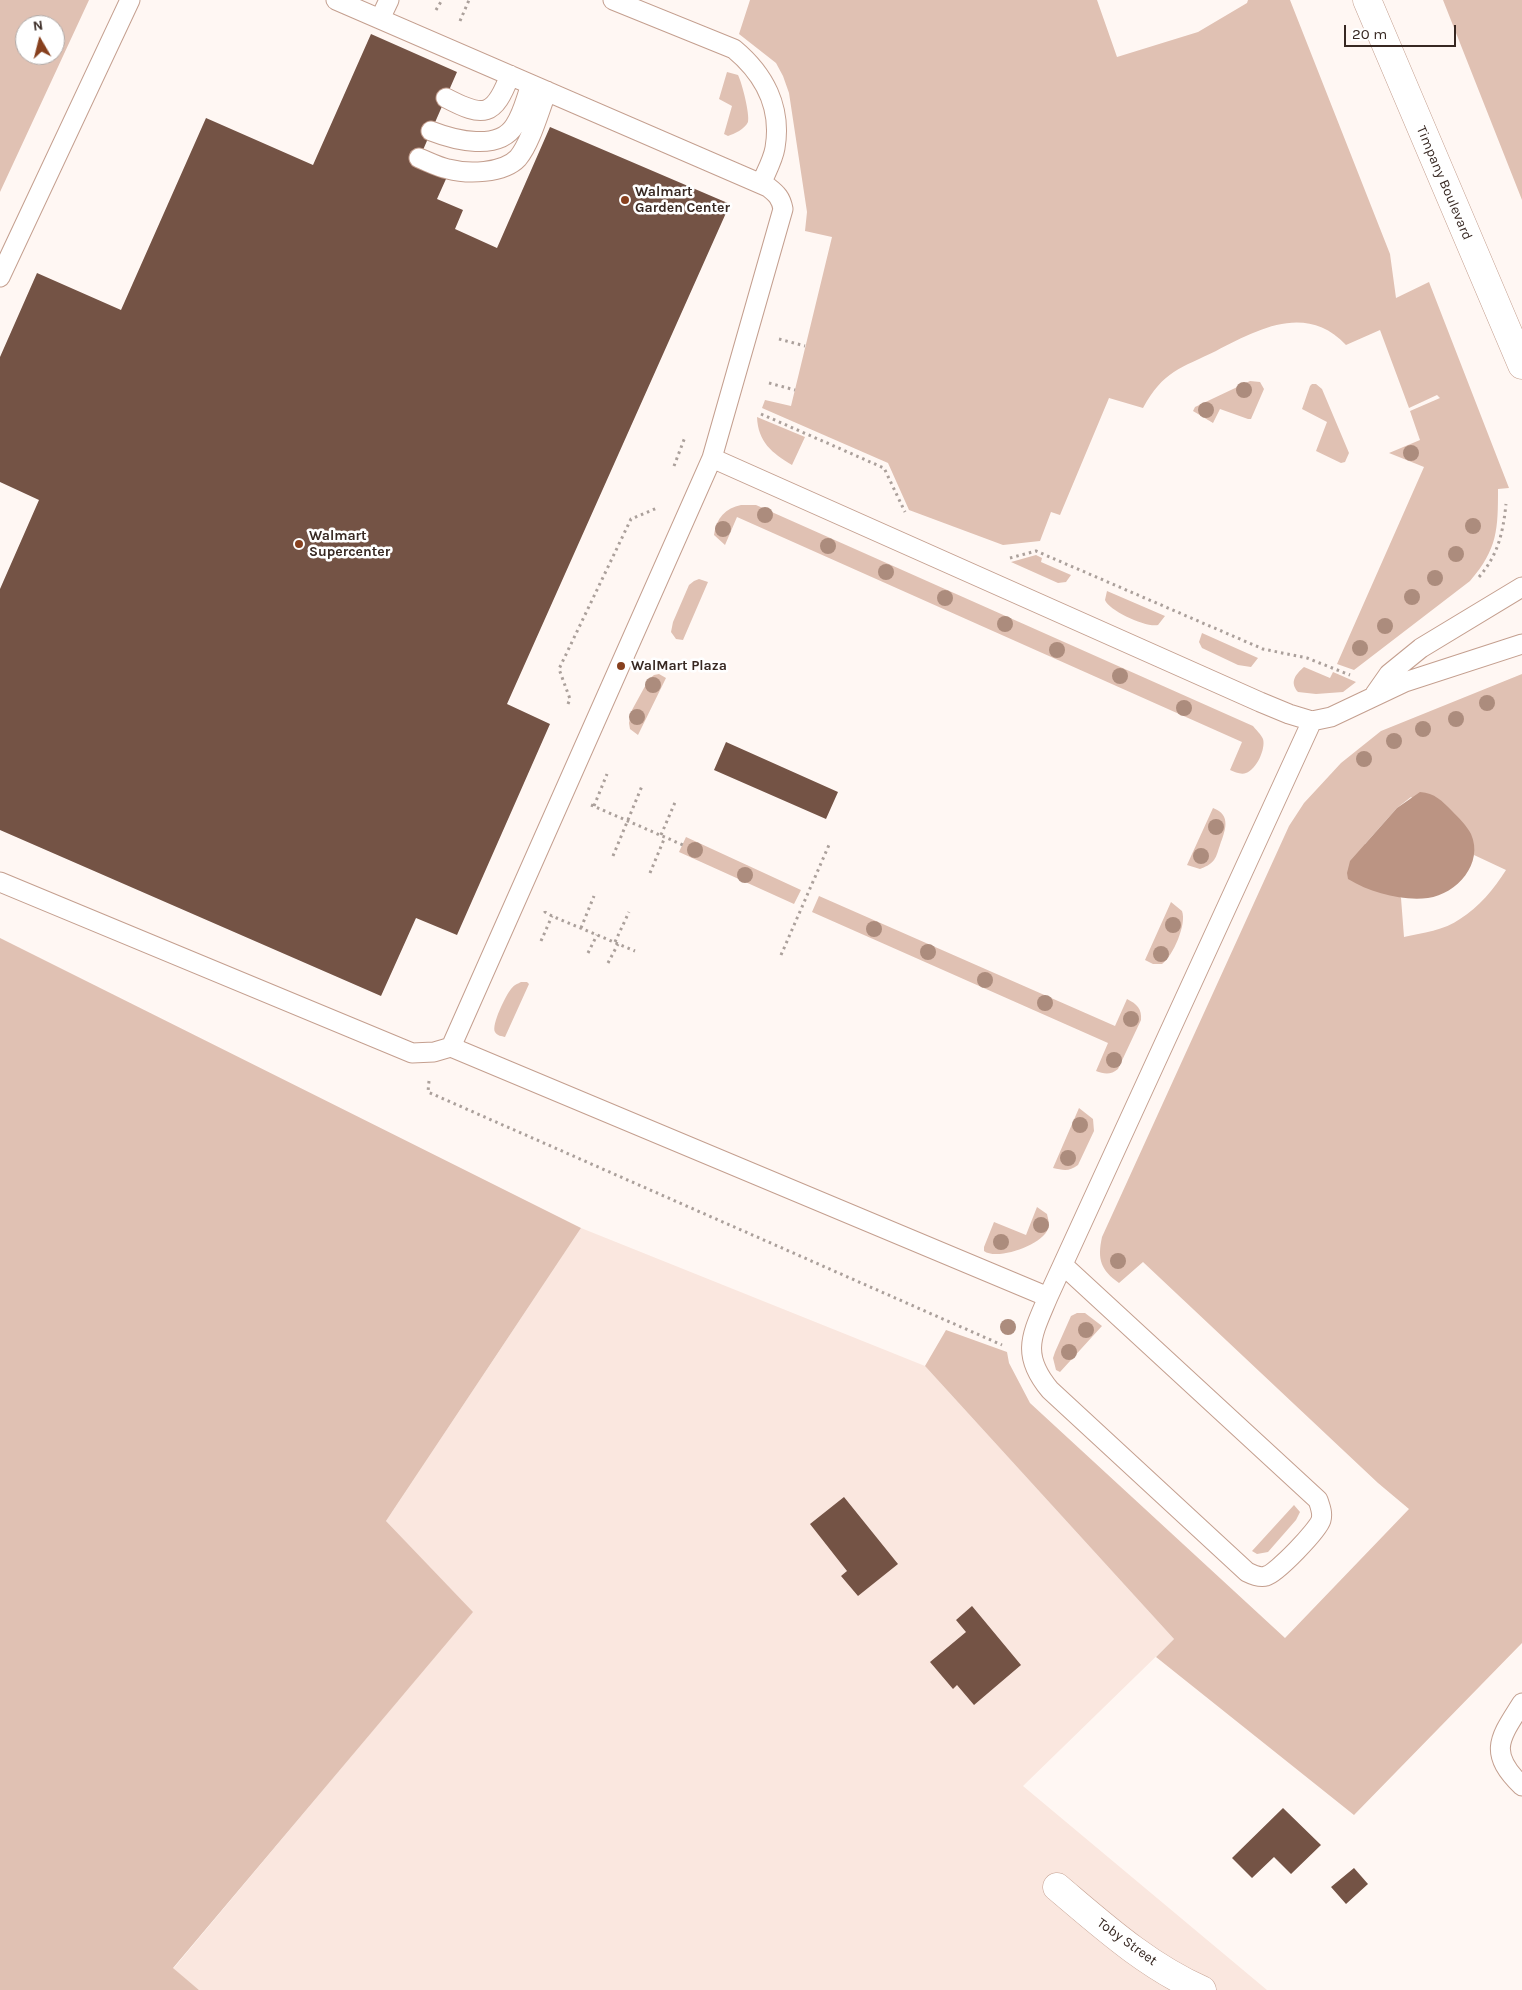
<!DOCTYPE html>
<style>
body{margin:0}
#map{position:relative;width:1522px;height:1990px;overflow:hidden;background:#fff7f3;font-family:Karla,sans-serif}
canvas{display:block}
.north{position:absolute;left:15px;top:15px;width:50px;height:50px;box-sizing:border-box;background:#fff;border:1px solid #afa9a7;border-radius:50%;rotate:352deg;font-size:14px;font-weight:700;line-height:20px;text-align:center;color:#372822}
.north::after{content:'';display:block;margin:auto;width:18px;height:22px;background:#87401e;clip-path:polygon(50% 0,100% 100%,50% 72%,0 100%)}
.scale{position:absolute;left:1344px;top:25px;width:112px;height:22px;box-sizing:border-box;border:2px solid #372822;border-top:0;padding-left:6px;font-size:15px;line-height:18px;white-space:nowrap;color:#372822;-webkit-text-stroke:4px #fff;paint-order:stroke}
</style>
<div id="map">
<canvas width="1522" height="1990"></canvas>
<div class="north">N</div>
<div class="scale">20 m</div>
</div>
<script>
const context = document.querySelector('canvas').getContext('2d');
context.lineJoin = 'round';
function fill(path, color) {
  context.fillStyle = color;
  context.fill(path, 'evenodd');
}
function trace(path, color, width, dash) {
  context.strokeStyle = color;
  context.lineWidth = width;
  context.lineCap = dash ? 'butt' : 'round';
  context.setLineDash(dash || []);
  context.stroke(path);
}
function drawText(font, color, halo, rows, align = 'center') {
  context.font = font + ' Karla,sans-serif';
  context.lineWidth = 5;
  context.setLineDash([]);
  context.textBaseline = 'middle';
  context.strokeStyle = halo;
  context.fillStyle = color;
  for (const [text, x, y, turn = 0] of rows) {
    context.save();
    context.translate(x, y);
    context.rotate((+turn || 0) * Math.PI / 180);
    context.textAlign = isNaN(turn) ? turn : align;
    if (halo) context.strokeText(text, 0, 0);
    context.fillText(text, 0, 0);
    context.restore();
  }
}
fill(new Path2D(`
 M581,1228L925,1366L1174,1639L1023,1786L1267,1990H199L173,1969L472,1612L386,1521Z`), '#fae7df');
fill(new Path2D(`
 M0,0H89L0,192ZM25,25H55V55H25Z
 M750,0H1097L1117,57L1198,32L1247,3L1248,0H1290L1390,254L1396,298L1429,282L1509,488L1498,489C1498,528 1498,549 1470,581L1354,670L1337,664L1424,467L1389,453L1420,440L1410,411L1440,398L1437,395L1409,408L1380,330L1346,345C1306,303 1259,329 1216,351C1181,368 1163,371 1143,408L1109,398L1060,515L1051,512L1040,541L1003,545L909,510L888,463L762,408L765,400L791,406L832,237L805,231L807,212L789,93L783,76L776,63L739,34Z
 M1443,0H1522V200Z
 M727,72L738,75C742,83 750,114 748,122C745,129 734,134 728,136L724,134L732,106L719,99Z
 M1250,381L1260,382L1264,389L1251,419H1248L1220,409L1213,423L1193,411L1195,407Z
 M1312,384H1316L1322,389L1349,453L1345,462L1341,463L1316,451L1327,422L1302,409L1310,386Z
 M757,417L805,437L792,465C772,453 758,442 757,417Z
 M741,505H756L1253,726C1256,730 1261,734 1263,739C1266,749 1256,770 1246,773C1241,775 1235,772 1230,770L1242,742L737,517L725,545L714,535C716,518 726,508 741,505Z
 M1036,555L1042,558L1041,562L1071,575L1066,582L1058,583L1011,562Z
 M699,579L708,582L683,640L676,639L671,632L673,622L689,585L694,581Z
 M1107,591L1165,616L1158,625C1147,628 1109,611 1105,600Z
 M1202,633L1258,658L1251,667L1238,665L1202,648L1199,642Z
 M1304,667L1330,678L1333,672L1356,682L1343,692L1316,694L1298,692C1289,682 1296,674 1304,667Z
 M659,674L666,678L638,735L630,729L629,723L632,710L649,679L654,675Z
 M1522,674V1643L1354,1815L1156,1657L1174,1639L925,1366L946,1330L1007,1352L1009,1363L1030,1403L1285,1638L1409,1509L1378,1483L1143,1262L1119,1283C1101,1270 1097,1260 1102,1237L1289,826L1304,803L1341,763L1381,731ZM1411,797L1473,844L1474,855L1506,870C1494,889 1479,907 1460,919C1445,930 1422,933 1404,937L1401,898L1365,844L1397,808Z
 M1213,808C1232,815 1225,831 1220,845C1218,850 1217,856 1214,860C1210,865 1205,867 1200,869L1187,865Z
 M686,837L801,890L794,904L679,852Z
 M819,896L1115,1026L1127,999C1137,1004 1142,1009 1141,1020L1118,1069C1111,1075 1104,1074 1096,1071L1108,1043L812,912Z
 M1171,902L1182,911C1187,924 1173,956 1162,964H1153L1145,960Z
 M0,938L581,1228L386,1521L473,1612L173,1968L199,1990H0Z
 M521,982H527L529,984L505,1037C502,1036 497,1036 495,1032C491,1025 506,995 511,989C514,985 517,984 521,982Z
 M1079,1108L1093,1119L1094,1131L1078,1165C1069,1172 1063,1170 1053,1168Z
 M1037,1207L1047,1214C1048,1219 1050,1224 1048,1229C1042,1245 997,1261 984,1251V1247L994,1222L1026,1235Z
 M1077,1313H1085L1102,1326L1060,1372L1056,1370L1053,1358L1055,1352L1071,1316Z
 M1294,1505L1300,1512L1296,1520L1268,1552L1257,1554L1252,1551Z`), '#e0c1b3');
fill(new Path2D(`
 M1420,792C1435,793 1442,801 1452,811C1458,817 1467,826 1471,834C1484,863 1457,894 1428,898C1402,901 1371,893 1348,879L1347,873L1350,861L1397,808Z`), '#bb9483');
fill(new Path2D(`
 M371,34L457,72L416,166L446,179L437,199L463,210L455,229L497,248L550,127L730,204L507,704L550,724L457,935L416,918L381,996L0,830V589L39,500L0,482V357L37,273L121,310L206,118L313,165Z
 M726,742L838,792L826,819L714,770Z
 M844,1497L898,1564L858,1596L841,1576L847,1571L810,1524Z
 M972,1606L1021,1665L974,1705L957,1685L953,1689L930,1662L966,1632L956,1620Z
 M1283,1808L1321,1845L1291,1874L1274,1857L1252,1878L1232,1858Z
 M1354,1868L1368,1884L1346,1904L1331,1887Z`), '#745345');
const service = new Path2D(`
 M336,0L768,187C777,194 781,198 783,209L712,458L451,1047
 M613,0L734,49C764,74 782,107 775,148C773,160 766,172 761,184
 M380,19L389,0
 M446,98C484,118 494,117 510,75
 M431,131C454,140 499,152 515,125C523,113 526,98 531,85
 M419,158C429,162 438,167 448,169C467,174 503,174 518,158C531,142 539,111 547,91
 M0,277L130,0
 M712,458L1260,702L1289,714L1312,721L1331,717L1405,682L1522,644
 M1375,694L1389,674L1421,648L1522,587
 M0,882L412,1053L434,1052L451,1047L1048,1297L1312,721
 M1048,1297C1032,1335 1020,1354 1050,1390L1247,1572C1253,1575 1260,1578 1266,1576C1277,1573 1318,1530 1321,1520C1323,1513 1320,1506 1318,1500L1063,1265
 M1522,1703C1500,1738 1487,1752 1522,1786`);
const minor = new Path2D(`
 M1057,1887C1102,1925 1147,1966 1202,1990`);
const secondary = new Path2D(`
 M1367,0L1522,365`);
trace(service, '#c49f8f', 21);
trace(minor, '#c49f8f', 29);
trace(secondary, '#c49f8f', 29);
trace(new Path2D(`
 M436,10L442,0
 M460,21L469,0
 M779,339L805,346
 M769,383L795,390
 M761,414L884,468L905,512
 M674,466L685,437
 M1010,558L1036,551L1263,649L1307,658L1350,675
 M1479,577C1498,555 1503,533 1506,504
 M568,704L570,699L559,669L631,519L657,508
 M591,805L683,845
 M594,806L607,774
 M661,835L676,800
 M613,856L642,786
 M650,873L665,837
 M545,911V912L552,916L635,951
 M581,928L594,896
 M541,941L552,916
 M615,942L629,912
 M588,953L597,935
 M781,955L829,845
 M608,963L618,944
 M429,1081L428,1092L1002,1345`), '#aba09b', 3, [2.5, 4]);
trace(service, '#fff', 19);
trace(minor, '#fff', 28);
trace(secondary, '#fff', 28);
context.fillStyle = '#ac8c7d';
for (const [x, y] of [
 [1244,390],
 [1206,410],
 [1411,453],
 [765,515],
 [1473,526],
 [723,529],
 [828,546],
 [1456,554],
 [886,572],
 [1435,578],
 [1412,597],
 [945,598],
 [1005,624],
 [1385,626],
 [1360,648],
 [1057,650],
 [1120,676],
 [653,685],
 [1487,703],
 [1184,708],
 [637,717],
 [1456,719],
 [1423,729],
 [1394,741],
 [1364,759],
 [1216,827],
 [695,850],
 [1201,856],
 [745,875],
 [1173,925],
 [874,929],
 [928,952],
 [1161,954],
 [985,980],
 [1045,1003],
 [1131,1019],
 [1114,1060],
 [1080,1125],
 [1068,1158],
 [1041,1225],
 [1001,1242],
 [1118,1261],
 [1008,1327],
 [1086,1330],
 [1069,1352]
]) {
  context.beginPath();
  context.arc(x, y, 8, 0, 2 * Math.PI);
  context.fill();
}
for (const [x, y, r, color] of [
 [625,200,5,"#87401e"],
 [299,544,5,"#87401e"],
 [621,666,5,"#87401e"]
]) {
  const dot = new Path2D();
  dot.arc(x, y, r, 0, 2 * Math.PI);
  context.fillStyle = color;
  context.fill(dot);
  trace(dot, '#fff', 2);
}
drawText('14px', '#372822', '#fff', [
 ["Timpany Boulevard",1444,183,67],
 ["Toby Street",1127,1942,36]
]);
drawText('bold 14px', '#372822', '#fff', [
 ["Walmart",635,192],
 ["Garden Center",635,208],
 ["Walmart",309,536],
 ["Supercenter",309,552],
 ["WalMart Plaza",631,666]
], 'left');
</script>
